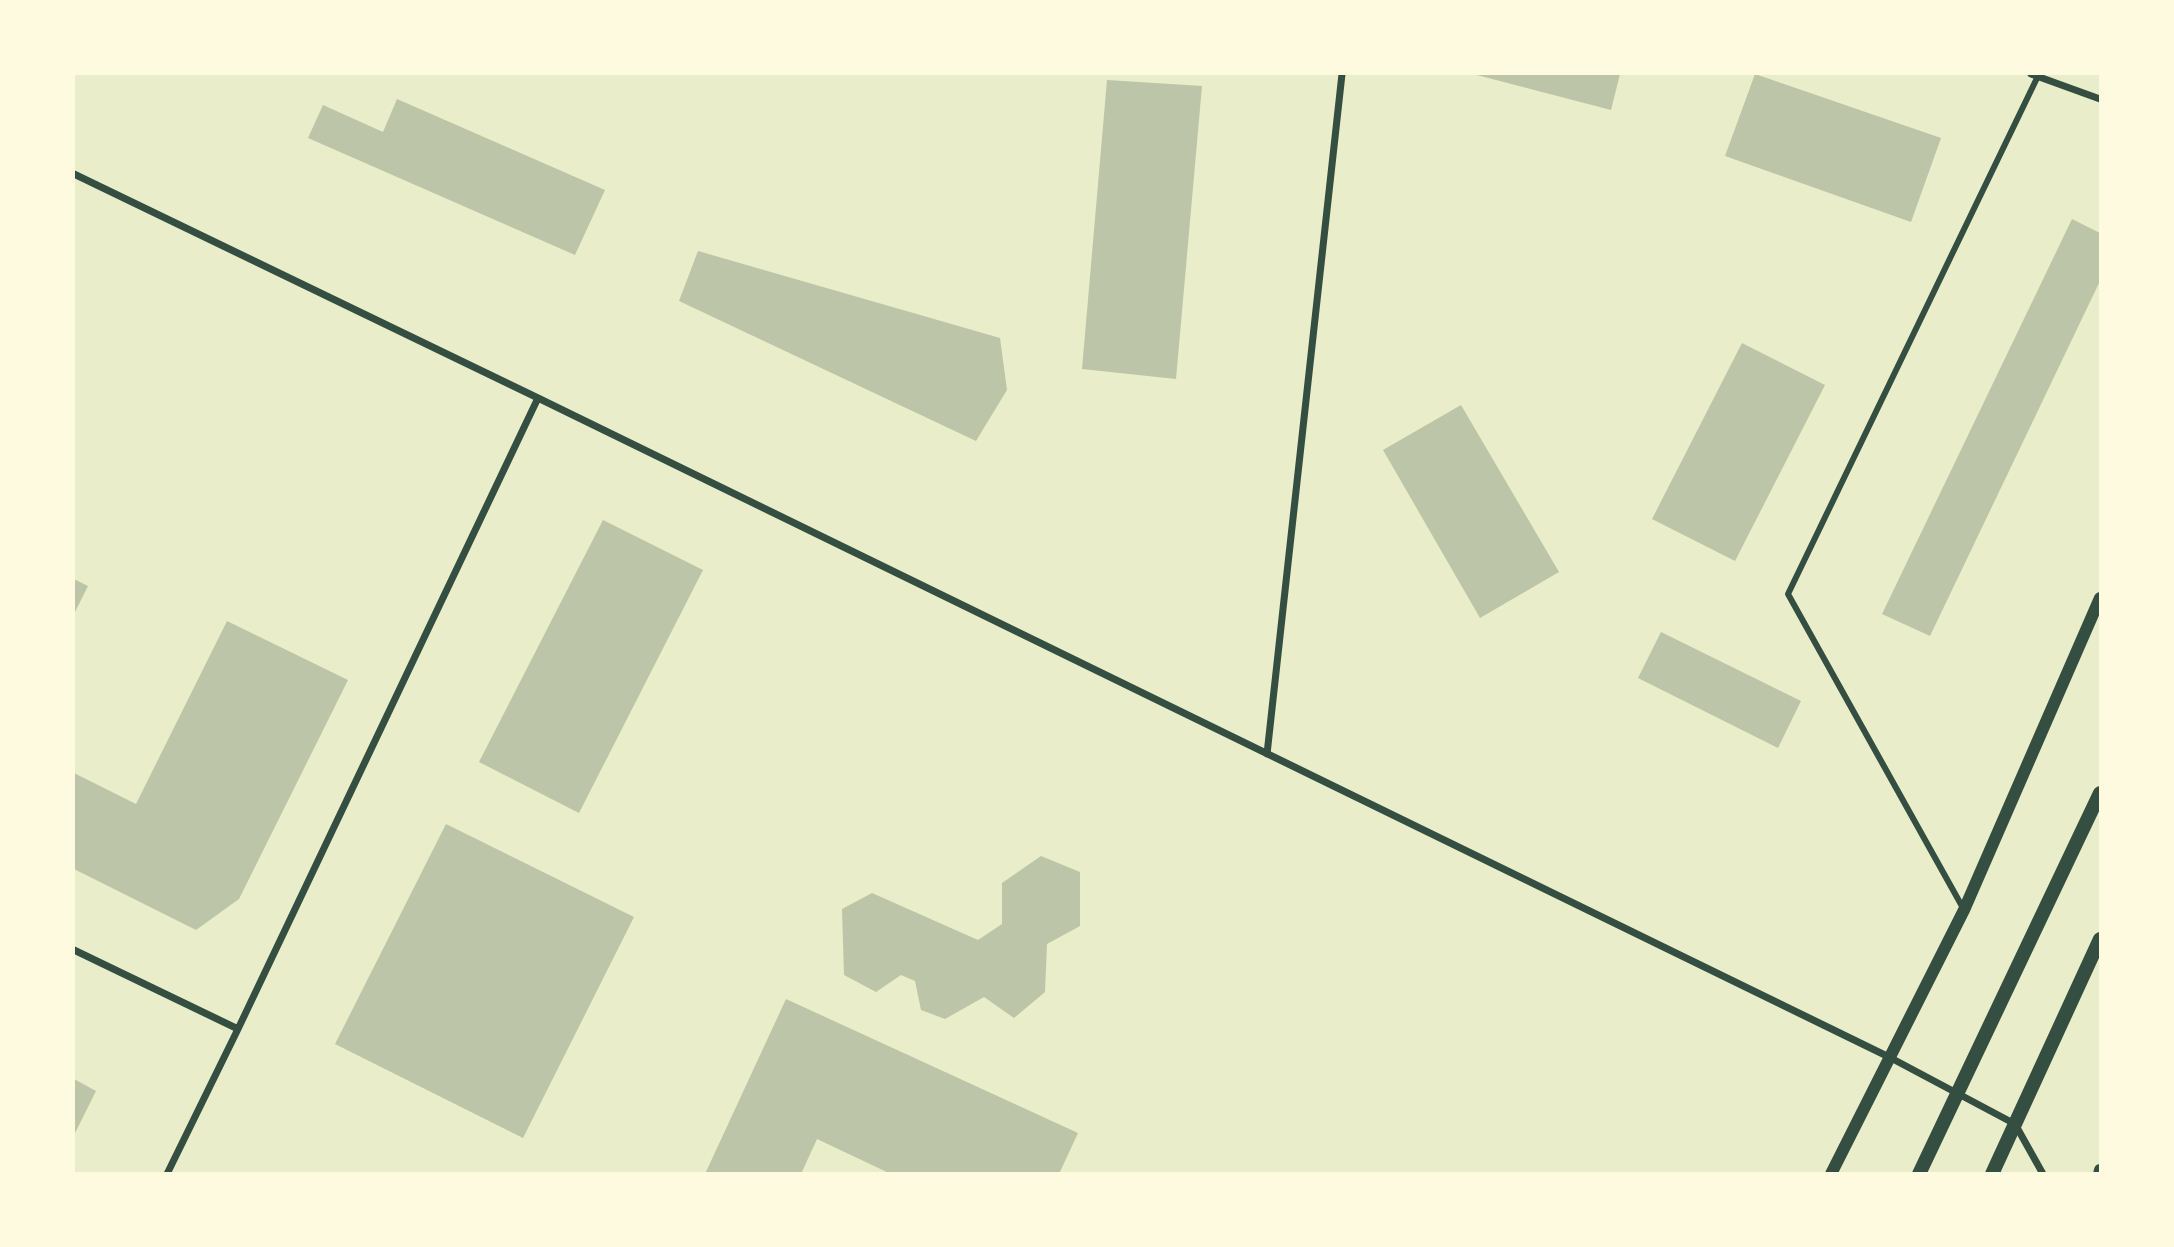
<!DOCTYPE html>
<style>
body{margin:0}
#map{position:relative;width:2174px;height:1247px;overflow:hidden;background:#e9edc9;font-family:Karla,sans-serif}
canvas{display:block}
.frame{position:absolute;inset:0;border:75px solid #fefae0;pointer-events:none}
</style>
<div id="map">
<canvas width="2174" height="1247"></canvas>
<div class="frame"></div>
</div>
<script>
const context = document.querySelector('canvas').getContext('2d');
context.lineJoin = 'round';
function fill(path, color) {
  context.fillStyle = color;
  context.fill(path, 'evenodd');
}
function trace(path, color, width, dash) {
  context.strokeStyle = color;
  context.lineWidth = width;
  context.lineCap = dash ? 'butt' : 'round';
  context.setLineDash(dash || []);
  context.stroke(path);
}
fill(new Path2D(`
 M1473,74H1620L1611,110Z
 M1755,74L1941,138L1911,222L1725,156Z
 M1107,80L1202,86L1176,379L1082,369Z
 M397,99L605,190L575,255L308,138L323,105L383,132Z
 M2072,219L2100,233V281L1930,636L1882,614Z
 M698,251L1000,338L1007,390L976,441L679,301Z
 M1742,343L1825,385L1735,561L1652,519Z
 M1461,405L1559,572L1480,618L1383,450Z
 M603,520L703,570L579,813L479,762Z
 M74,579L88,586L74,614Z
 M227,621L348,680L239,899L196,930L74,869V773L136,804Z
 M1661,632L1801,701L1778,748L1638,678Z
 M446,824L634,917L523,1138L335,1044Z
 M1041,856L1080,872V926L1047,944L1045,992L1014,1018L984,997L945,1019L921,1010L915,981L901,975L876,992L844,975L842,909L872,893L978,940L1002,924V883Z
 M786,999L1078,1133L1059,1174H891L817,1139L801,1174H705Z
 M74,1079L96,1091L74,1135Z`), '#bcc5a7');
trace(new Path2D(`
 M1963,908L1788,594L2038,76`), '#344e41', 6);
trace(new Path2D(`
 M2031,74L2100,99
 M74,174L538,398L1889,1057L2015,1124L2043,1174
 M1267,754L1342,74
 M74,950L238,1029
 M167,1174L238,1029L538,398`), '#344e41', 7);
trace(new Path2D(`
 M1831,1174L1964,910L2100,598
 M2099,1174L2100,1170`), '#344e41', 12);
trace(new Path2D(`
 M1919,1174L2100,793
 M1992,1174L2100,939`), '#344e41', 14);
</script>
